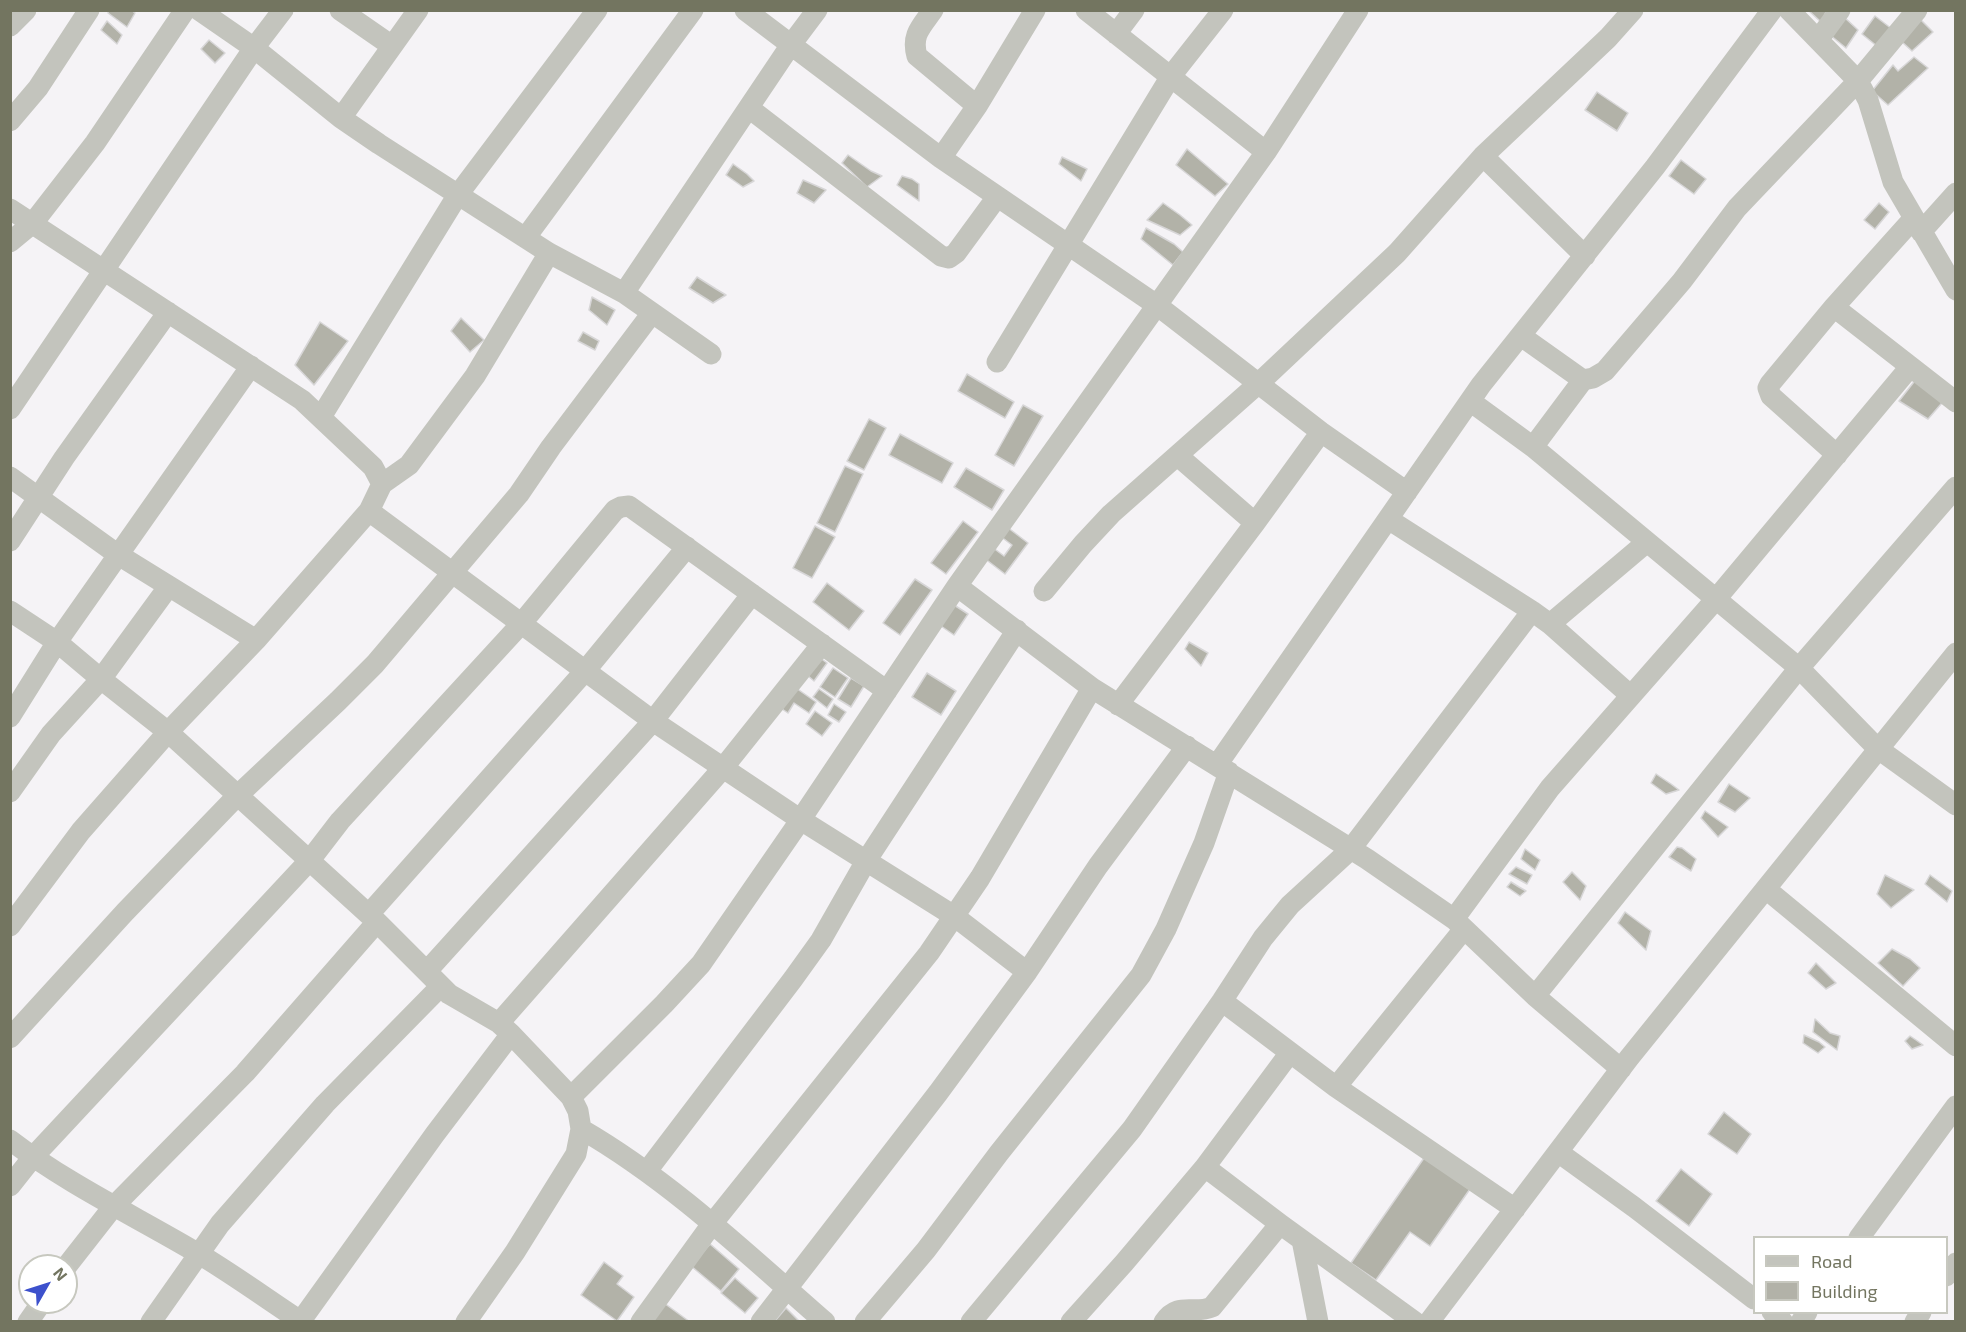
<!DOCTYPE html>
<style>
body{margin:0}
#map{position:relative;width:1966px;height:1332px;overflow:hidden;background:#f5f3f6;font-family:"Exo 2",sans-serif}
canvas{display:block}
.frame{position:absolute;inset:0;border:12px solid #737560;pointer-events:none}
.legend{position:absolute;left:1753px;top:1236px;width:195px;height:78px;box-sizing:border-box;background:#fff;border:2px solid #c7c8bf;margin:0;padding:8px 10px;list-style:none;font-size:18px;color:#737560}
.legend li{display:flex;align-items:center;gap:12px;height:30px}
.legend b{width:30px;border:2px solid #c7c8bf}
.north{position:absolute;left:18px;top:1254px;width:60px;height:60px;box-sizing:border-box;background:#fff;border:2px solid #c7c8bf;border-radius:50%;rotate:51deg;font-size:16px;font-weight:700;line-height:24px;text-align:center;color:#737560}
.north::after{content:'';display:block;margin:auto;width:21px;height:27px;background:#3d51cc;clip-path:polygon(50% 0,100% 100%,50% 72%,0 100%)}
</style>
<div id="map">
<canvas width="1966" height="1332"></canvas>
<div class="frame"></div>
<ul class="legend">
<li><b style="height:8px;background:#c3c4bd"></b>Road</li>
<li><b style="height:16px;background:#b2b2a8"></b>Building</li>
</ul>
<div class="north">N</div>
</div>
<script>
const context = document.querySelector('canvas').getContext('2d');
context.lineJoin = 'round';
function fill(path, color) {
  context.fillStyle = color;
  context.fill(path, 'evenodd');
}
function trace(path, color, width, dash) {
  context.strokeStyle = color;
  context.lineWidth = width;
  context.lineCap = dash ? 'butt' : 'round';
  context.setLineDash(dash || []);
  context.stroke(path);
}
const building = new Path2D(`
 M109,10H131L135,13L127,27L108,13Z
 M1808,10H1827L1821,22Z
 M1875,16L1892,29L1878,47L1862,34Z
 M1844,17L1858,30L1846,48L1830,35Z
 M1919,18L1933,32L1912,51L1901,41Z
 M107,21L122,35L117,44L101,30Z
 M209,40L225,53L215,63L201,49Z
 M1914,57L1928,68L1888,105L1872,91L1893,65L1898,71Z
 M1597,92L1628,113L1617,131L1585,110Z
 M1187,149L1228,184L1215,196L1176,165Z
 M848,155L871,171L882,176L867,187L842,163Z
 M1062,157L1087,169L1081,181L1059,164Z
 M1681,160L1706,179L1694,194L1669,176Z
 M733,164L747,174L754,181L743,187L726,175Z
 M902,176L912,179L919,184V201L897,185Z
 M803,180L826,190L814,203L797,193Z
 M1163,203L1180,215L1192,225L1180,235L1147,220Z
 M1879,203L1889,212L1875,229L1864,220Z
 M1146,228L1174,244L1183,252L1173,265L1141,239Z
 M697,277L716,289L726,295L713,303L689,288Z
 M592,297L615,310L607,325L589,310Z
 M461,318L484,340L470,352L451,331Z
 M320,322L348,341L314,385L295,365Z
 M583,332L599,341L595,350L578,341Z
 M967,374L1014,402L1005,418L958,391Z
 M1917,378L1948,396L1928,419L1899,401Z
 M1023,405L1043,416L1014,466L995,455Z
 M869,419L886,428L864,470L847,461Z
 M900,434L953,463L942,483L889,455Z
 M845,466L863,474L835,532L817,523Z
 M966,468L1004,490L992,510L954,487Z
 M963,521L978,532L946,574L931,563Z
 M815,526L835,537L812,578L793,568Z
 M1007,527L1028,543L1005,574L984,558L992,547L1004,556L1012,545L1000,536Z
 M915,579L932,590L900,635L883,623Z
 M827,583L864,611L849,630L813,602Z
 M951,603L968,614L954,635L938,624Z
 M1189,642L1208,653L1201,666L1185,649Z
 M819,657L827,663L814,681L807,675Z
 M833,668L848,678L835,697L820,687Z
 M927,673L956,691L941,715L912,697Z
 M851,678L864,686L851,707L838,699Z
 M796,688L816,702L809,713L794,703L788,713L782,709Z
 M819,689L833,699L827,708L813,697Z
 M834,704L846,712L839,722L828,715Z
 M815,711L832,723L822,736L806,724Z
 M1656,774L1671,784L1679,790L1666,794L1651,783Z
 M1729,784L1750,798L1735,812L1718,802Z
 M1705,811L1728,827L1718,837L1701,818Z
 M1677,847L1682,848L1696,859L1691,871L1669,857Z
 M1525,849L1540,860L1535,870L1521,859Z
 M1516,867L1532,875L1527,884L1509,874Z
 M1572,872L1586,886L1580,900L1563,882Z
 M1885,875L1914,890L1891,908L1877,894Z
 M1930,875L1952,891L1947,902L1925,884Z
 M1511,882L1519,887L1526,891L1520,896L1507,887Z
 M1625,912L1651,931L1646,950L1618,923Z
 M1892,949L1910,959L1920,968L1903,986L1878,963Z
 M1816,963L1836,983L1826,989L1808,973Z
 M1815,1019L1830,1033L1840,1036L1837,1050L1813,1032Z
 M1804,1035L1819,1042L1825,1047L1818,1053L1803,1043Z
 M1910,1036L1916,1040L1923,1045L1912,1049L1905,1041Z
 M1724,1112L1751,1134L1737,1154L1708,1134Z
 M1424,1158L1470,1189L1430,1246L1410,1232L1376,1280L1351,1263Z
 M1681,1169L1712,1194L1689,1226L1656,1201Z
 M710,1244L739,1269L721,1291L691,1266Z
 M604,1262L623,1276L617,1284L634,1297L617,1321L581,1295Z
 M735,1278L758,1298L745,1313L721,1293Z
 M664,1303L690,1322H651Z
 M786,1308L800,1322H774Z`);
fill(building, '#b2b2a8');
trace(building, '#d7d6d7', 1.5);
trace(new Path2D(`
 M199,10L254,48L341,118L379,144L549,253L624,293L711,354
 M340,10L392,46
 M745,10L941,158L1158,306L1321,432L1407,492
 M933,10C921,27 911,35 917,56L977,106
 M1086,10L1266,152
 M1789,10L1858,81L1868,100L1893,182L1956,290
 M10,26L26,10
 M1116,34L1134,10
 M1818,40L1840,10
 M749,108L941,256L949,258L956,253L997,197
 M341,118L418,10
 M10,121L38,88L89,10
 M1483,156L1585,256
 M941,158L977,106L1035,10
 M10,209L302,400L373,467L382,484
 M1921,232L1956,193
 M526,237L693,10
 M10,242L33,223L95,143L185,10
 M624,293L790,46L817,10
 M1834,307L1956,402
 M1521,336L1583,380L1593,378L1605,371L1682,281L1737,208L1858,81L1917,10
 M997,362L1171,76L1223,10
 M1470,401L1533,447L1583,380
 M10,409L254,48L283,10
 M321,417L457,196L597,10
 M1533,447L1799,668L1877,748L1956,805
 M1837,455L1771,396L1768,388L1770,384L1834,307L1913,219
 M1178,456L1255,523
 M10,477L117,554L256,640
 M369,511L653,721L801,820L954,916L1027,972
 M1388,519L1532,611L1550,624L1630,695
 M10,541L64,458L168,312
 M957,586L1092,688L1367,859L1454,919L1535,996L1621,1069
 M1044,591L1083,544L1111,514L1259,383L1397,253L1483,156L1608,38L1633,10
 M10,611L57,642L101,679L168,732L377,922L449,994L499,1023L511,1034L571,1097L578,1111L581,1129L576,1154L515,1252L466,1322
 M1550,624L1647,542
 M1118,705L1255,523L1321,432
 M10,717L57,642L251,366
 M1217,765L1481,385L1655,167L1772,10
 M10,792L51,734L101,679L169,586
 M1766,889L1956,1046
 M369,914L585,671L687,547
 M1454,919L1550,788L1716,599L1910,367
 M10,926L81,831L168,732L256,640L369,511L382,484L409,465L475,376L549,253
 M427,971L653,721L752,594
 M1535,996L1799,668L1956,487
 M1222,1001L1336,1087L1515,1209
 M499,1023L723,768L822,644
 M10,1038L125,912L237,796L338,701L375,664L519,494L551,447L652,313
 M1336,1087L1464,929
 M571,1097L664,1004L701,964L795,828L957,586L1266,152L1358,10
 M581,1129C671,1181 747,1254 825,1322
 M10,1140C69,1185 135,1216 199,1254C234,1275 267,1299 302,1322
 M1558,1152L1634,1207L1754,1299
 M1205,1167L1280,1224L1415,1322
 M647,1171L793,979L821,940L866,861L1017,630
 M10,1186L33,1157L310,860L340,821L521,624L615,510L621,507L629,506L887,691
 M1859,1238L1956,1106
 M1302,1240L1318,1322
 M66,1267L113,1207L245,1073L377,922
 M1946,1276L1956,1263
 M1772,1312L1783,1322
 M28,1322L42,1302
 M151,1322L220,1224L325,1104L441,986
 M300,1322L435,1134L511,1034
 M641,1322L712,1224L929,953L980,878L1092,688
 M761,1322L938,1093L1027,972L1098,866L1187,746
 M865,1322L926,1250L999,1153L1141,975L1166,929L1204,843L1229,772
 M971,1322L1132,1129L1222,1001L1263,938L1290,905L1350,850L1532,611
 M1071,1322L1124,1263L1205,1167L1289,1054
 M1164,1322C1178,1301 1194,1315 1212,1307L1280,1224
 M1429,1322L1629,1058L1956,653
 M1801,1322L1807,1312
 M1915,1322L1921,1312`), '#c3c4bd', 21);
</script>
